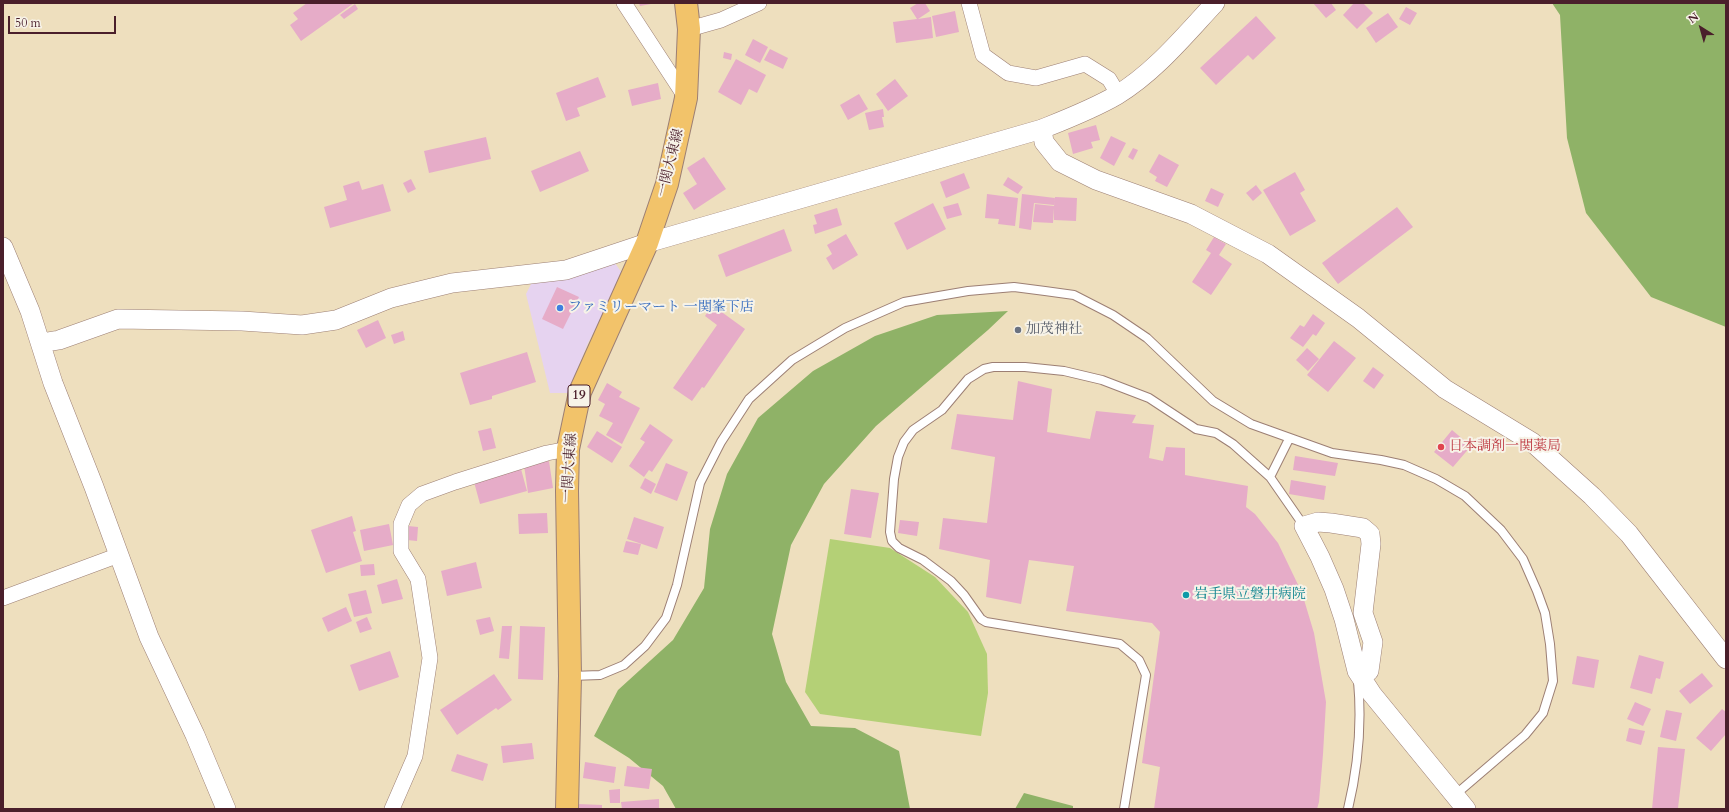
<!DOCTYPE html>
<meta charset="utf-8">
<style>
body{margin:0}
#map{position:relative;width:1729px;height:812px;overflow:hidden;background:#eedfbe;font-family:Cardo,serif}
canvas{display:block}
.frame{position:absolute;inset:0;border:4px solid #4a1f2b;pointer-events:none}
.north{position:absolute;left:1681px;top:8px;width:40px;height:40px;-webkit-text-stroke:3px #f7f3e8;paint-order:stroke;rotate:323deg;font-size:11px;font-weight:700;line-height:16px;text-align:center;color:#4a1f2b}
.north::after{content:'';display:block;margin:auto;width:14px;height:18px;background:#4a1f2b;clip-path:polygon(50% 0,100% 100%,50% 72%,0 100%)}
.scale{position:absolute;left:8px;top:16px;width:108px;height:18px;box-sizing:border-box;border:2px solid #4a1f2b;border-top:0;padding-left:5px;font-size:12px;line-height:14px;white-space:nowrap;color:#4a1f2b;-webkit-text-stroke:3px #f7f3e8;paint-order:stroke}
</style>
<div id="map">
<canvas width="1729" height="812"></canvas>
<div class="frame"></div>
<div class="north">N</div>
<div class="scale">50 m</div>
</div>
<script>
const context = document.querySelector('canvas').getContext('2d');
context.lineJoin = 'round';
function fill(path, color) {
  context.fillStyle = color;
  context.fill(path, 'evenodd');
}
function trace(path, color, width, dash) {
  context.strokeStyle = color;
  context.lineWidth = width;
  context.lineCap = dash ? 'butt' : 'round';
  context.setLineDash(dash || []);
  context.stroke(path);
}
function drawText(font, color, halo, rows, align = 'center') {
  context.font = font + ' Cardo,"Noto Serif JP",serif';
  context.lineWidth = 4;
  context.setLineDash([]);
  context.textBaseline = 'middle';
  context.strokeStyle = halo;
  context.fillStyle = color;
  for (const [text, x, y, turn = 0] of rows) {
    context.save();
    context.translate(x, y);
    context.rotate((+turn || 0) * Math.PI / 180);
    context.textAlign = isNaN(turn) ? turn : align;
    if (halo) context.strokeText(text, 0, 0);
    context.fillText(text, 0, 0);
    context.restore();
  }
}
fill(new Path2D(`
 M615,263L624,276L588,343L568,393H550L526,294L531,284Z`), '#e6d3f0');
fill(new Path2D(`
 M830,539L890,548L935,577L968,612L987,654L988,693L981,736L820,714L805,692Z`), '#b4d076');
fill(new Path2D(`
 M1552,3H1726V327L1651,297L1586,213L1567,138L1560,15Z
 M1008,311L988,330L876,426L824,484L791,545L772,634L786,682L811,726L855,728L899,751L910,809H676L663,786L629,758L594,736L618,690L673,640L704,588L710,529L727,474L758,418L813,371L875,336L937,315Z
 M1024,793L1073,806V809H1015Z`), '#8fb267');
fill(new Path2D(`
 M307,3H354L301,41L290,25L298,19L293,13Z
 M639,3H651V4L640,6Z
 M918,3H925L930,11L918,19L931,17L933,38L896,43L893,22L917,19L910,8Z
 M1313,3H1331L1336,10L1326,18Z
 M1354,3H1363L1373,13L1357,29L1343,15Z
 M355,4L358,9L344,19L340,15Z
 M1406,7L1417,13L1410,25L1399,19Z
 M955,11L959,32L936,37L932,16Z
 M1388,13L1398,27L1376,43L1366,28Z
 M1256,16L1276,38L1253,60L1248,55L1216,85L1200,68Z
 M753,39L768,47L760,63L745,55Z
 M770,49L788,58L783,69L764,60Z
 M724,52L732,54L731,60L723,58Z
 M736,59L766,75L757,93L749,89L741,105L718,92Z
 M598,77L606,97L577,108L580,116L566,121L556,93Z
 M895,79L908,96L888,111L876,94Z
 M658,83L661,99L632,106L628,90Z
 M859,94L868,109L848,120L840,105Z
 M883,109L884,117H882L884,127L869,130L865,113Z
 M1096,125L1100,140L1091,142L1093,148L1073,154L1068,133Z
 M1111,136L1126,143L1114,166L1100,158Z
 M486,137L491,159L429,173L424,151Z
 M1133,148L1138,150L1133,160L1128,157Z
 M580,151L589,171L540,192L531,171Z
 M1159,154L1179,165L1167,187L1155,181L1157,177L1149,172Z
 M704,157L726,189L694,210L683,193L697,184L687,168Z
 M1295,172L1305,190L1300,193L1316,221L1290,236L1263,190Z
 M964,173L970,188L946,198L940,182Z
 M1008,177L1023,187L1018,194L1003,185Z
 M411,179L416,189L408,193L403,183Z
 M359,181L362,190L383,184L391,211L330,228L324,207L347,200L343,186Z
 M1256,185L1262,193L1253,201L1246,193Z
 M1211,188L1224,194L1218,207L1205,201Z
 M987,194L1018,198L1015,226L998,224L999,219L985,218Z
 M1022,194L1055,198L1054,205L1034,203L1031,230L1019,228Z
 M1055,197L1077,198L1076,221L1054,220V208L1053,223L1033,222L1035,204L1054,206Z
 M933,203L946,229L907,250L894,223Z
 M958,203L962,215L947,219L943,207Z
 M1397,207L1413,227L1338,284L1322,263Z
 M837,208L842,225L815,234L813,225L817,224L814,215Z
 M784,229L792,251L726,277L718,255Z
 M846,234L858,255L833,270L826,258L832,254L827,245Z
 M1214,237L1226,244L1219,255L1232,264L1211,295L1192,282L1211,253L1206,250Z
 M557,287L579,297L563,329L542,319Z
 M712,305L745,329L704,388L702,387L692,401L673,388L717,325L705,316Z
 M1313,314L1325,323L1316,336L1313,334L1303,347L1290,338L1300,325L1304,327Z
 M378,320L386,338L366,348L357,330Z
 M403,331L405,340L394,344L391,335Z
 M1334,341L1356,358L1328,392L1307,375Z
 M1307,348L1319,359L1308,371L1296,360Z
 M527,352L536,382L492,396V399L470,405L460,373Z
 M1373,367L1384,375L1374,389L1363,381Z
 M1018,381L1052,389L1047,432L1090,439L1096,411L1136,415L1132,423L1154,425L1149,458L1163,461L1166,447L1185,448V475L1248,486L1246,507L1255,514L1278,543L1302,593L1314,633L1326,702L1323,754L1319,802L1317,809H1154L1160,767L1142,763L1160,632L1152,623L1066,611L1074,566L1029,560L1021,604L986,597L990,560L939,549L943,518L987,523L995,457L951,449L957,414L1013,420Z
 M607,383L622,392L619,397L640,408L622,444L606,435L613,423L599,416L605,404L598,400Z
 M650,424L673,440L652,472L649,470L644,477L629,466L645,442L640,439Z
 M491,428L496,448L483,451L478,431Z
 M1452,430L1471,446L1453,467L1434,452Z
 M597,431L622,447L612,463L587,447Z
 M1295,456L1338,463L1335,476L1293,470Z
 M549,461L553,488L528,493L524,465Z
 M666,463L688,472L677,501L654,492Z
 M521,469L527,491L480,504L474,482Z
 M645,478L656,484L651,494L640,488Z
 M1291,480L1326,486L1324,500L1289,494Z
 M851,489L879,493L871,538L844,534Z
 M547,513L548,533L519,534L518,514Z
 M352,516L356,531L353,532L362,561L326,573L311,530Z
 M634,517L664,527L657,549L627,539Z
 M900,520L919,522L917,536L898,533Z
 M389,524L393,545L364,551L360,530Z
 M408,526L418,527L417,541L407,540Z
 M626,541L641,544L638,555L623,552Z
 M476,562L482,588L447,596L441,571Z
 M374,564L375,575L361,576L360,565Z
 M397,579L403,599L382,604L377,585Z
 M366,590L372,613L354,617L348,594Z
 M346,607L352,621L328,632L322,618Z
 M367,617L372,629L360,633L356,622Z
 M490,617L494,631L480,635L476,620Z
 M502,626H512L509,659L499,658Z
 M520,626L545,627L543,680L518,679Z
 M390,651L399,677L359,691L350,665Z
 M1639,655L1664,662L1660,679L1656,678L1652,694L1630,688Z
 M1577,656L1599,660L1594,688L1572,684Z
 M1702,673L1713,686L1690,704L1679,691Z
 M494,674L512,700L498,710L496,708L457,735L440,710Z
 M1635,702L1651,709L1643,726L1627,719Z
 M1722,709L1726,712V734L1711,751L1696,738Z
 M1666,710L1682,713L1676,741L1660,737Z
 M1629,728L1645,731L1641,745L1626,741Z
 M532,743L534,759L503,763L501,746Z
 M1658,747L1685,749L1678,808L1652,809Z
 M457,754L488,764L483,781L451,771Z
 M585,762L616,767L614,783L583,778Z
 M627,766L652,769L649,789L624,786Z
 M620,789V803H610L609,790Z
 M659,799V809H622L621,802Z
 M578,804L602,805V809H578Z`), '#e6acc8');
const service = new Path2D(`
 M1270,477L1289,439
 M571,676L600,675L624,665L645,646L666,618L677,585L700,483L721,442L749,399L792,360L845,328L904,302L968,291L1014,287L1045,291L1074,295L1113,315L1147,338L1213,401L1251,424L1332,453L1381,460L1404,465L1436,479L1465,496L1501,530L1523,559L1537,591L1545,613L1550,644L1553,681L1543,713L1525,735L1455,795
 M1124,809L1146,675L1139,660L1120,644L986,622L981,619L964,595L951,581L923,560L899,548L892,541L890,532L894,479L898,457L904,442L913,430L942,410L968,379L984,369L993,367H1025L1064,371L1102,380L1149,398L1196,429L1216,433L1233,444L1270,477L1304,526
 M1348,809C1358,767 1362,724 1358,681`);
const minor = new Path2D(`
 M624,3L686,98
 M969,3L983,55L1008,73L1036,78L1085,64L1109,79L1118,94
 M689,29L721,20L759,3
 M3,598L119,555
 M392,809L415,756L430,658L418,579L401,551V524L409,505L422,494L455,482L547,453L568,449`);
const tertiary = new Path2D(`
 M1042,129L1044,142L1060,162L1096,180L1191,214L1268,254L1358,318L1445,389L1532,442L1592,496L1629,534L1726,659
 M3,247L30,311L53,383L94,487L149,637L195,735L226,809
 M41,343L59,340L118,319L242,321L302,325L336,320L391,298L452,283L566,270L647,243L1042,129C1067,119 1093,109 1117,95C1155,72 1185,35 1215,3
 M1357,671H1369L1373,642L1363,613L1371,544L1370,534L1363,528L1331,523L1318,522L1304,526L1320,557L1334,589L1344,619L1357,671L1372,694L1466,809`);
const primary = new Path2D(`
 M567,809L570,676L567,491L568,449L580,392L647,243L667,184L686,98L689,29L686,3`);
trace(service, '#9c7f74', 10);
trace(minor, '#9c7f74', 16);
trace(tertiary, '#9c7f74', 20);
trace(primary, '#9c7f74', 24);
trace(service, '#fff', 8);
trace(minor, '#fff', 15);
trace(tertiary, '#fff', 19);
trace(primary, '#f2c36a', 22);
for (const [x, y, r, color] of [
 [560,308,4,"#3f7fe0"],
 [1018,330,4,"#6b7280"],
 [1441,447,4,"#e0444e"],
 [1186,595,4,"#0f9aa8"]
]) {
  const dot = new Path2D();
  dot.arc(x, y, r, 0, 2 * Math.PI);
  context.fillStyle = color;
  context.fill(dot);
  trace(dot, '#f7f3e8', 1.5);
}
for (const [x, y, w] of [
 [579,396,22]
]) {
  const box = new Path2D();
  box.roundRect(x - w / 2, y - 11, w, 22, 3);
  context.fillStyle = '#f7f3e8';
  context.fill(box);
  trace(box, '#4a1f2b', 1);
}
drawText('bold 13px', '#4a1f2b', null, [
 ["19",579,396]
]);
drawText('14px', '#4a1f2b', '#f7f3e8', [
 ["一関大東線",671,163,-76],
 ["一関大東線",570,468,-86]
]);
drawText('14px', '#366cbe', '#f7f3e8', [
 ["ファミリーマート 一関峯下店",568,308]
], 'left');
drawText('14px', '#5b616d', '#f7f3e8', [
 ["加茂神社",1026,330]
], 'left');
drawText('14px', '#be3a42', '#f7f3e8', [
 ["日本調剤一関薬局",1449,447]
], 'left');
drawText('14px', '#0d838f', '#f7f3e8', [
 ["岩手県立磐井病院",1194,595]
], 'left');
</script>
